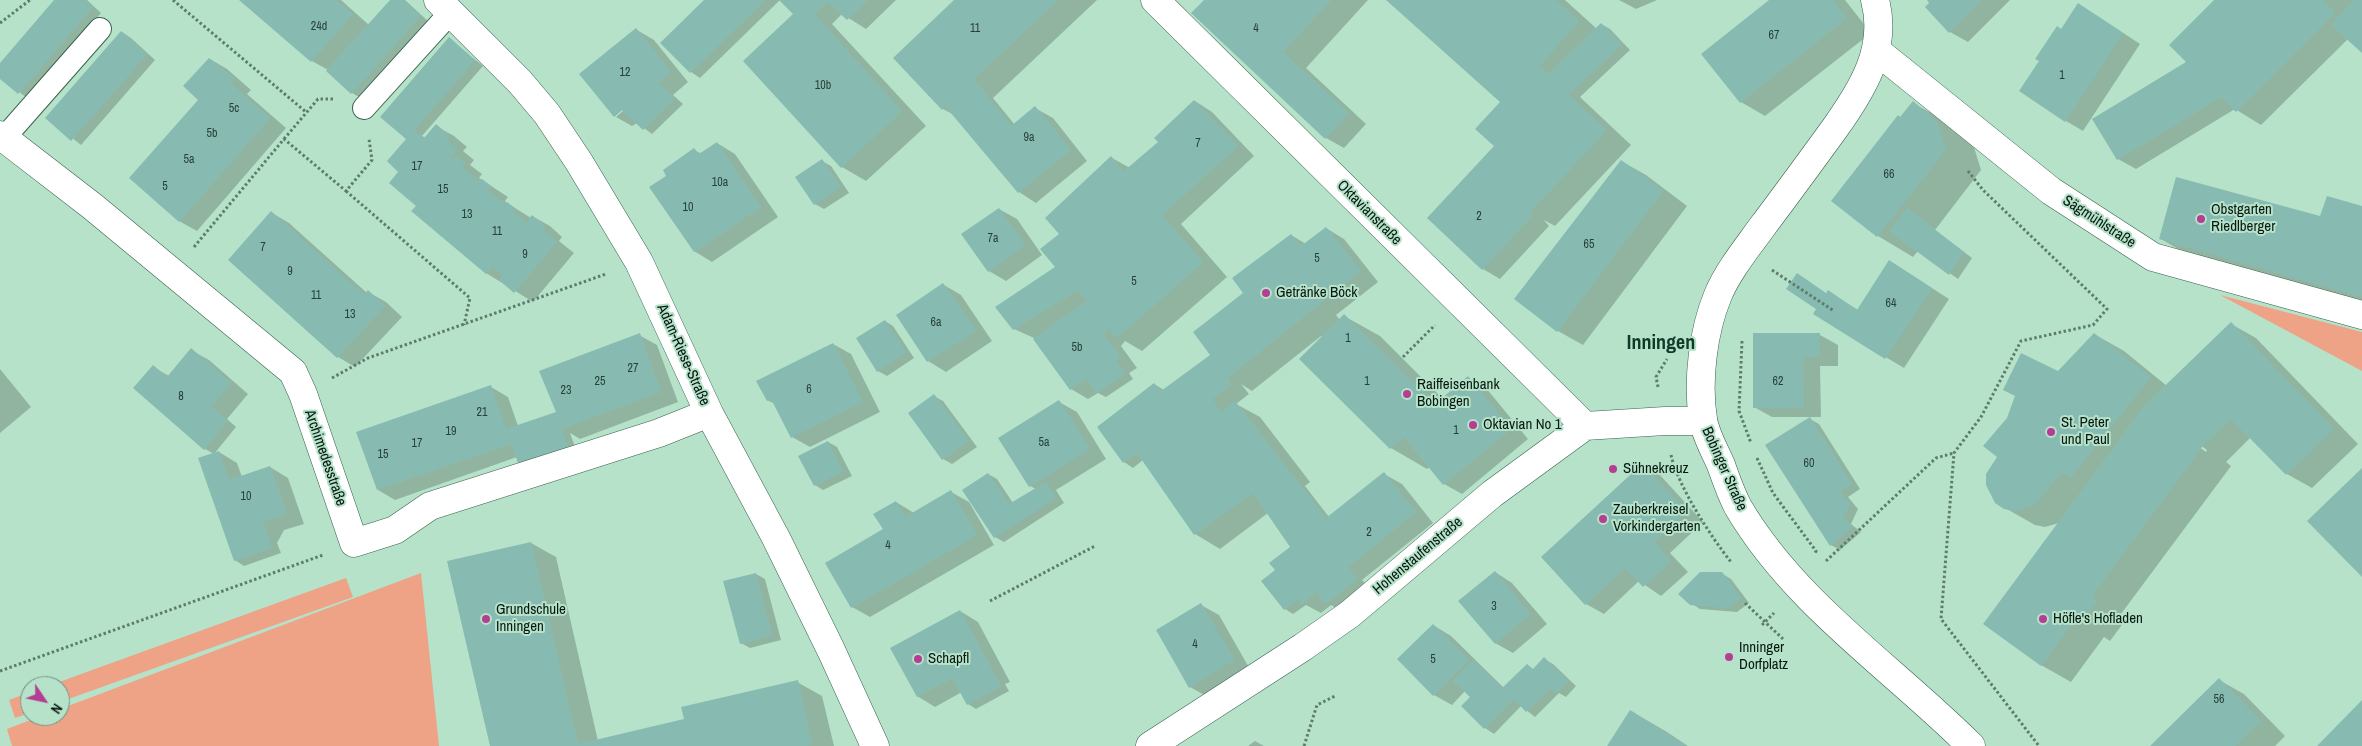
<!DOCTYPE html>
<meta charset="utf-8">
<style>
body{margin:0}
#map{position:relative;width:2362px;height:746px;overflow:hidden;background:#b6e2ca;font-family:"Archivo Narrow",sans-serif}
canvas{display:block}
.north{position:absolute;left:20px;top:676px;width:50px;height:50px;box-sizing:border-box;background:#b6e2ca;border:1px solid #709180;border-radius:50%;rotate:124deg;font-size:14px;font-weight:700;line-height:20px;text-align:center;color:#071810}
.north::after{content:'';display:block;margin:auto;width:18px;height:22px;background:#b53d92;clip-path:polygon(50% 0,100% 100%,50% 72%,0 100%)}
</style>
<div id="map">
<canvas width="2362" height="746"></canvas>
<div class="north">N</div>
</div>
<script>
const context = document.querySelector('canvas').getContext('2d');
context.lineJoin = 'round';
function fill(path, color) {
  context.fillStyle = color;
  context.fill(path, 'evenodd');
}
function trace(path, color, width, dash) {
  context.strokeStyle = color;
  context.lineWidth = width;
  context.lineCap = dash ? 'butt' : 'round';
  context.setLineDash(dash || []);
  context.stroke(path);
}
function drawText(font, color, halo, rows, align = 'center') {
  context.font = font + ' "Archivo Narrow",sans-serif';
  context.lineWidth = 4;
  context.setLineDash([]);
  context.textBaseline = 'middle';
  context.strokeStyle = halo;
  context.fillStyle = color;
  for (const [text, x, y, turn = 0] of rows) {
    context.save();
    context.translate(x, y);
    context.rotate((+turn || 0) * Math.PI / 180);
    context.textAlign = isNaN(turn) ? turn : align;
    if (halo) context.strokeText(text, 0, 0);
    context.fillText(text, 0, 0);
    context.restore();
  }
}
fill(new Path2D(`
 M2220,295L2362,332V371Z
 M421,573L439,746H12L7,729L41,716H60V709Z
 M346,578L353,597L60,702V686H48Z
 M30,692V713L15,718L9,700Z`), '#eea387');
fill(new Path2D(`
 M56,0H87L101,13L27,98L0,77V65Z
 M241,0H341L369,25L392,0H405L429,22L361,98L352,93L328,70L312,61Z
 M707,0H780L700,78L691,72L662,43Z
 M781,0H896L866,29L842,14L832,24L926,126L866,181L842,167L795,14Z
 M956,0H1097L993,98L1015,125L1035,108L1053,118L1087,161L1036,203L1019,192L954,115L943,109L895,58Z
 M1205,0H1368L1306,68L1366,124L1344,148L1326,138Z
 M1387,0H1565L1597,29L1601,24L1610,29L1630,50L1580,97L1631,145L1555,226L1544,220L1549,226L1500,279L1483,269L1495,146L1502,102Z
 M1619,0H1657L1636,9Z
 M1771,0H1845L1871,33L1765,116L1741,102Z
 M1928,0H2010L1968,42L1950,32Z
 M2215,0H2362V51L2348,39L2261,125L2235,109L2136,169L2118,159L2187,62Z
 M2096,15L2140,44L2083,131L2066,121L2062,31Z
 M637,30L654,40L688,82L673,95L683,104L652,134L637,123L632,126L616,117L624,110L623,109L615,116L581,74Z
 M122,32L131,38L155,60L81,145L47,118Z
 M449,39L483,66L422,136L426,138L436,126L454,136L467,147L463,151L474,160L470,165L482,174L479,178L508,197L505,201L507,203L531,218L532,216L550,226L562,237L559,241L574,253L533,302L486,273L418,206L400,172L408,139Z
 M210,59L227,69L251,90L247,94L286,128L197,231L179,221L200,100Z
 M1195,101L1212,112L1254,156L1181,224L1227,277L1142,351L1125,341L1121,346L1137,368L1129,373L1133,379L1106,397L1098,393L1088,399L1071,389L1034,338L1014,329L1057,267L1061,234L1112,158L1130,168L1160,142Z
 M1913,103L1949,123L1973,144L1981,170L1935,230L1972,258L1958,279L1918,251L1913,257L1878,236L1901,118Z
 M717,143L735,154L778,217L712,262L694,251L668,176L694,150L702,154Z
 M822,161L831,166L849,193L824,209L815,204L797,177Z
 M1621,161L1646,175L1687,206L1583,345L1558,331L1516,299Z
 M2362,207V303L2178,249L2161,239L2321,218Z
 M999,209L1017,219L1042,255L1006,281L989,271Z
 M272,213L289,223L367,293L368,292L386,302L402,317L355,367L338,357Z
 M1326,228L1344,239L1378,282L1336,315L1340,320L1344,316L1380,336L1443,399L1468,378L1486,388L1528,439L1462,494L1444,484L1430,467L1427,469L1391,448L1301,359L1323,337L1321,336L1252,391L1241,384L1249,394L1236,404L1260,417L1310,482L1305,486L1329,517L1384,474L1402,484L1433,523L1362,580L1366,584L1336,608L1331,605L1321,613L1306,605L1293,614L1285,609L1277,570L1292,547L1268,513L1220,549L1195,534L1143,460L1133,468L1124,462L1098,427L1154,384L1164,390L1212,355L1244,293L1291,235L1306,244Z
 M1907,272L1949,299L1904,368L1827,322L1818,309L1827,294L1837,297L1858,310Z
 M944,285L961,295L992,341L946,372L928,361L898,316Z
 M885,321L893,326L914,358L887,376L878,371Z
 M2231,324L2256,338L2358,444L2312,488L2287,474L2251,437L2226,462L2231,466L2121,614L2127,618L2110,641L2104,637L2071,682L2041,665L2059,523L2045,527L2035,525L2005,508L2058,372L2094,334L2124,351L2167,386ZM2172,424L2207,450L2206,452L2172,427Z
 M639,335L657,345L678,402L580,439L570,433L577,452L528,467L519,462L517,457L395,500L378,490L491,387L508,397L518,426L556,413Z
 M1820,335L1838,345V366H1820L1821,417H1772L1754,407Z
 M833,344L851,354L880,412L810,447L792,437L775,404L767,400Z
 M191,350L209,360L248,394L227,419L236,427L214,454L205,449L153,367L169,376Z
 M0,369L31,407L0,433Z
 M934,396L943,401L977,447L952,464L943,459L910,414Z
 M1059,402L1077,412L1106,459L1056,490L1064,503L1004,542L995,537L988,474L997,479L1013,503L1036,489L1030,486Z
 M1810,419L1819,424L1860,489L1848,497L1858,509L1851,524L1861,532L1840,550L1831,545Z
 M828,442L837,447L852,476L823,490L815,485Z
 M219,452L237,463L242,477L270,467L288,478L304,524L284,530L277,543L281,553L244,566L235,560Z
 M1643,465L1660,475L1703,522L1670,553L1688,572L1661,596L1639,581L1604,614L1586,604Z
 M951,492L969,502L994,545L870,617L852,607L896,502L914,513Z
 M531,543L556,557L598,741L685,720L797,682L822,696L834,746H491Z
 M1495,572L1512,583L1547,624L1513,653L1495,643Z
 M1721,573L1731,579L1749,603L1737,612L1700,609L1691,603Z
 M756,574L765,579L781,640L750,648L741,643Z
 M1201,605L1219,615L1251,671L1208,697L1190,687Z
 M960,611L978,622L1010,682L1005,684L1009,691L976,709L968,704L962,692L935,707L917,696Z
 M1433,625L1451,636L1504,688L1527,666L1534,670L1544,659L1553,664L1576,686L1566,697L1559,693L1535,717L1521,706L1494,734L1485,728L1462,706L1471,697L1465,691L1452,705L1434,695Z
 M2219,680L2244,694L2285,736L2275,746H2151Z
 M1631,711L1667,732L1688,746H1609Z
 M1255,741L1264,746H1248Z`), '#0003');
fill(new Path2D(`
 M54,0H85L93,7L18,94L0,79V63Z
 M239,0H336L353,14L311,62Z
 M390,0H403L421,16L351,94L326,71Z
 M704,0H765L690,73L660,43Z
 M779,0H868L847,20L827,2L814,14L902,111L841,168L743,61L793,14Z
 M954,0H1058L974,79L1011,126L1035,106L1071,150L1018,193L945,106L942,110L893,58Z
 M1204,0H1331L1283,52L1349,113L1325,139L1191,13Z
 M1386,0H1556L1579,21L1539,66L1548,74L1601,23L1622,44L1568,95L1607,130L1529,213L1532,216L1482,270L1427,218L1494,146L1475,129L1500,102Z
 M1769,0H1833L1847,18L1740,103L1701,54Z
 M1927,0H1982L1949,33L1925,7L1929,3Z
 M2214,0H2323L2335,13L2236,112L2221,97L2117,160L2092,119L2186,62L2169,45Z
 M2354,0H2362V53L2331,25Z
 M2078,3L2123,33L2065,122L2019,91L2039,61L2035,59L2057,26L2061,29Z
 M636,28L671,72L658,83L675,98L643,130L622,110L614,117L579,74Z
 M121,31L147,54L71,141L45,118Z
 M449,37L475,60L414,130L424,138L436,124L450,136L447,140L457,149L450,157L453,160L456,156L465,163L462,167L479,181L482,179L491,186L488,190L505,204L507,202L516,209L513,212L526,223L532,215L545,226L542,230L557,242L514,293L499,280L503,275L493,266L486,274L411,211L416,206L389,183L398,172L387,161L406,139L380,117Z
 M209,58L235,79L230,83L270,118L179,222L129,178L198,100L183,86Z
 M1194,100L1238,146L1162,215L1203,262L1117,338L1109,329L1104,335L1121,357L1116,361L1125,374L1097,393L1086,379L1070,390L1033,339L1087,301L1078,290L1013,330L995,307L1055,267L1040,249L1059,234L1045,218L1111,156L1124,171L1158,142L1154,138Z
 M1913,101L1937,122L1946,149L1877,237L1831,201L1898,115L1900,117Z
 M717,142L761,207L694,252L649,187L666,176L663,170L694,148L699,154Z
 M822,159L841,187L814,205L795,177Z
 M1621,160L1663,191L1557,332L1514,299Z
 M2176,177L2320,216L2327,196L2362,206V297L2159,239Z
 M999,208L1025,245L988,272L961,234Z
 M1907,208L1964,252L1949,275L1889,231Z
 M271,211L364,295L368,290L385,306L337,358L228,260Z
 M1326,227L1361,271L1227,378L1232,384L1212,399L1221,412L1235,401L1326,518L1384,472L1416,512L1348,567L1357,579L1326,604L1317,592L1302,604L1298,599L1284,610L1261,581L1275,570L1269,563L1290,547L1253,493L1194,535L1137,453L1123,463L1097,427L1154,383L1161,391L1210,355L1193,332L1243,293L1232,278L1291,234L1301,246Z
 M1889,260L1932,288L1885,359L1813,314L1816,309L1786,289L1797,273L1826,293L1828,290L1857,310Z
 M943,283L976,331L927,362L896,315Z
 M1344,314L1435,404L1468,376L1511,429L1443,485L1404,437L1390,449L1299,359Z
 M885,320L906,352L877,372L856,338Z
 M2231,322L2334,429L2286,475L2231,419L2202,447L2092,596L2098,600L2080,624L2074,621L2041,666L1983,624L2145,405Z
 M640,333L661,392L561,429L568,447L518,463L511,444L377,490L356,432L491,385L506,429L556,412L539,371Z
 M1753,333H1820V356L1803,357L1804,408H1753Z
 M2094,333L2151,377L2070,478L2062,472L2034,505L2014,511L2004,509L1995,503L1986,485V474L1997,457L1983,446L2007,418L2015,396L2003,390L2021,353L2058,371Z
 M833,343L863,402L791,438L771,399L767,401L756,381Z
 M191,348L231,383L211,406L228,421L204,450L133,388L153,365L167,377Z
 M934,394L969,441L942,460L908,413Z
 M1059,400L1090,449L1029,487L998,438Z
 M1810,417L1852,484L1840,491L1850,504L1843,518L1853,527L1830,546L1765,445Z
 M828,441L843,471L814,486L798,456Z
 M219,451L229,480L270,466L287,514L266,521L264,525L272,548L234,561L198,458Z
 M1642,464L1687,511L1654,542L1671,561L1643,587L1625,568L1585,605L1541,557Z
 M2362,468V577L2307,521Z
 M988,473L1009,504L1046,482L1056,498L994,538L962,490Z
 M951,490L977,535L851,608L825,563L883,529L873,514L896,501L905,517Z
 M531,542L578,744L684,719L681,707L798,680L812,743L808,744L809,746H490L447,561Z
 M1495,571L1530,614L1495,644L1458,601Z
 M1700,572H1722L1741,598L1728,608L1690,605L1678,594Z
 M756,573L772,635L740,644L723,581Z
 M1201,603L1234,660L1189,688L1156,630Z
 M960,610L1001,686L967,705L952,678L917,697L890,648Z
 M1433,624L1469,660L1433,696L1397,659Z
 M1544,657L1568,681L1557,693L1551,688L1526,712L1514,699L1484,729L1461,706L1470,697L1453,681L1473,660L1502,688L1527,664L1533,669Z
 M2219,678L2261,721L2235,746H2150Z
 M2362,700V746H2317Z
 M1630,710L1687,746H1607Z`), '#87bbb1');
const service = new Path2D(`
 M364,108L451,12
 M4,138L100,29`);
const minor = new Path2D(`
 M438,0L520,82L547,114L579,162L639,262L709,413L776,538L831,650L875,746
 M1155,0L1585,426
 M1877,51L2051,191L2153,257L2362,315
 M0,135L92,206L293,372L303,394L354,543L395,530L430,506L659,433L709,413
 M1150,746L1303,647L1350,614L1492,494L1585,426L1665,421H1703`);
const secondary = new Path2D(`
 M1875,0C1888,49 1862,90 1835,128C1811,161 1787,194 1762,227C1747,248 1728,271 1718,295C1703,331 1697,381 1703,419C1705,434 1715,451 1721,465C1726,479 1731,494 1738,507C1795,604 1893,668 1971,746`);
trace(service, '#38614c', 24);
trace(minor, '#38614c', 29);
trace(secondary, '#38614c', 29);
trace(new Path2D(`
 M173,0L306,112
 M0,23L30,0
 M284,139L318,99H335
 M1968,171L1983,190L2107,309L2093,325L2021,341L1981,417L1954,453L1941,619L2039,746
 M346,191L470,298L464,325
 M194,247L284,139L346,191L372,160L369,139
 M1772,270L1834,311
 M1742,341L1739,411L1751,443
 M1403,357L1435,325
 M332,378L368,358L606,274
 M1658,387L1656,377L1667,359
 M1671,455C1678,486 1711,537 1731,562
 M1757,458L1773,493L1816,551L1815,553
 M1826,561L1936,458L1954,453
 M990,601L1095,546
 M1745,603L1783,639
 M1762,625L1774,613
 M0,671L323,555
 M1304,746L1317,705L1335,696`), '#5e7c6c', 3, [2.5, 2.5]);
trace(service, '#fff', 22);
trace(minor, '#fff', 28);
trace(secondary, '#fff', 28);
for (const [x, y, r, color] of [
 [2201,219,5,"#b53d92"],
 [1266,293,5,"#b53d92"],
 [1407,394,5,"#b53d92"],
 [1473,425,5,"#b53d92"],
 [2051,432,5,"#b53d92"],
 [1613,469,5,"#b53d92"],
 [1603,519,5,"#b53d92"],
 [486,619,5,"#b53d92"],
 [2043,619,5,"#b53d92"],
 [1729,657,5,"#b53d92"],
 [918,659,5,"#b53d92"]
]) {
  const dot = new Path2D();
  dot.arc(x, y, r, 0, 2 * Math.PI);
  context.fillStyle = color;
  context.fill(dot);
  trace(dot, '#b6e2ca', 2);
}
drawText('12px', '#274138', null, [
 ["24d",319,27],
 ["11",975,29],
 ["4",1256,29],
 ["67",1774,36],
 ["12",625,73],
 ["1",2062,76],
 ["10b",823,86],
 ["5c",234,109],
 ["5b",212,134],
 ["9a",1029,138],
 ["7",1198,144],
 ["5a",189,160],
 ["17",417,167],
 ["66",1889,175],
 ["10a",720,183],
 ["5",165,187],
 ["15",443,190],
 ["10",688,208],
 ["13",467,215],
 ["2",1479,217],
 ["11",497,232],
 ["7a",993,239],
 ["65",1589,245],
 ["7",263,248],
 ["9",525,255],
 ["5",1317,259],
 ["9",290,272],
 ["5",1134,282],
 ["11",316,296],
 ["64",1891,304],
 ["13",350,315],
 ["6a",936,323],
 ["1",1348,339],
 ["5b",1077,348],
 ["27",633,369],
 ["25",600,382],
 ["1",1367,382],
 ["62",1778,382],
 ["6",809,390],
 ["23",566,391],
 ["8",181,397],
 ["21",482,413],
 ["1",1456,431],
 ["19",451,432],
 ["5a",1044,443],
 ["17",417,444],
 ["15",383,455],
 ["60",1809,464],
 ["10",246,497],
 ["2",1369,533],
 ["4",888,546],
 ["3",1494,607],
 ["4",1195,645],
 ["5",1433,660],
 ["56",2219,700]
]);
drawText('15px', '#071810', '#b6e2ca', [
 ["Obstgarten",2211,210],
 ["Riedlberger",2211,227],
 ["Getränke Böck",1276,293],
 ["Raiffeisenbank",1417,385],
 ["Bobingen",1417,402],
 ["St. Peter",2061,423],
 ["und Paul",2061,440],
 ["Oktavian No 1",1483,425],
 ["Sühnekreuz",1623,469],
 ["Zauberkreisel",1613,510],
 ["Vorkindergarten",1613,527],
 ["Grundschule",496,610],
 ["Inningen",496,627],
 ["Höfle's Hofladen",2053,619],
 ["Inninger",1739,648],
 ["Dorfplatz",1739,665],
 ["Schapfl",928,659]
], 'left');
drawText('15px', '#071810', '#b6e2ca', [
 ["Oktavianstraße",1369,213,45],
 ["Sägmühlstraße",2099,222,33],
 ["Adam-Riese-Straße",683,355,66],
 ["Archimedesstraße",325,458,71],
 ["Bobinger Straße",1724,469,66],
 ["Hohenstaufenstraße",1418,556,-40]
]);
drawText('bold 20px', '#103a28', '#b6e2ca', [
 ["Inningen",1661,344]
]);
</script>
